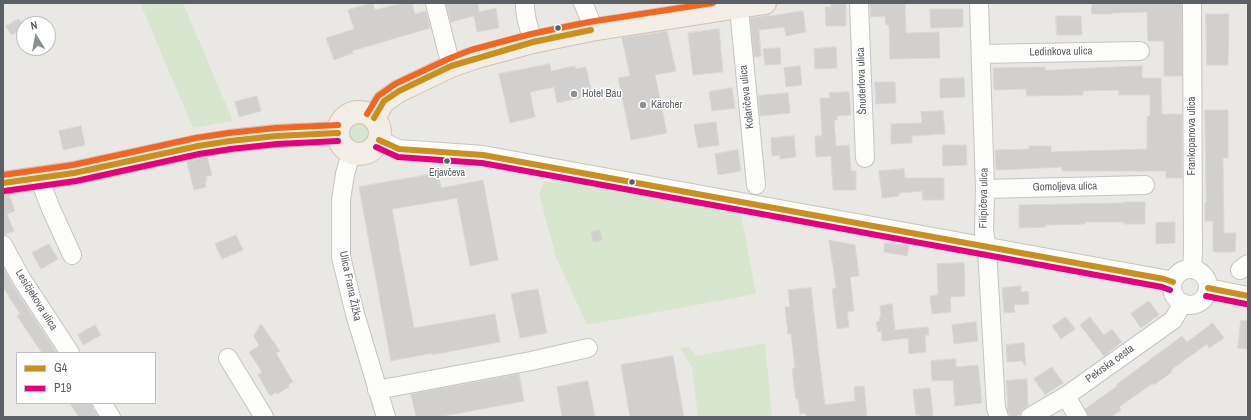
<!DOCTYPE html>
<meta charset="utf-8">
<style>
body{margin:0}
#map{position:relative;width:1251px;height:420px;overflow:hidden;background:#eae8e5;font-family:"Archivo Narrow",sans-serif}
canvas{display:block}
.frame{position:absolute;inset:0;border:4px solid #5a6063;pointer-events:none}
.legend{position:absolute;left:16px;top:352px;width:140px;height:52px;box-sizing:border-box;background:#fff;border:1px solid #bdbfc1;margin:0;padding:5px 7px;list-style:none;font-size:12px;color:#5a6063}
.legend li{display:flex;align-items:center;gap:8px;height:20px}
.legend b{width:20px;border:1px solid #bdbfc1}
.north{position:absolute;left:16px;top:16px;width:40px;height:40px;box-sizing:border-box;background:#fff;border:1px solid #bdbfc1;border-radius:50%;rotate:349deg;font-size:11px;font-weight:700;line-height:16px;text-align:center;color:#5a6063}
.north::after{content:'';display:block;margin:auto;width:14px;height:18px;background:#8c9090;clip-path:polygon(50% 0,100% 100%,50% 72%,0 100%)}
</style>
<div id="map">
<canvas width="1251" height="420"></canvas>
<div class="frame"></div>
<ul class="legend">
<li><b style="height:5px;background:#c8911e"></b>G4</li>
<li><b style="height:5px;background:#e5007d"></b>P19</li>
</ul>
<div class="north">N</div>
</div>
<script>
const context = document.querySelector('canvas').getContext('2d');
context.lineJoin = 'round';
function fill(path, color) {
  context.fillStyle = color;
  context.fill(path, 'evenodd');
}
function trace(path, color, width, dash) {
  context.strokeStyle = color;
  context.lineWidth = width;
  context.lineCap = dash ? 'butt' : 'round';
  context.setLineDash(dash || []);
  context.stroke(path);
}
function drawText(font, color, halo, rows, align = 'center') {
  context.font = font + ' "Archivo Narrow",sans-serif';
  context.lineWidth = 3;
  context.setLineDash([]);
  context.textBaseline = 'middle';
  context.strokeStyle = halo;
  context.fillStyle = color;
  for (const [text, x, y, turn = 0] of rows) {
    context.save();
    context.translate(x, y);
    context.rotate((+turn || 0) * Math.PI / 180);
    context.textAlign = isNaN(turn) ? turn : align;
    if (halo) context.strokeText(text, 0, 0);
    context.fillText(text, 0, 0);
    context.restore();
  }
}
fill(new Path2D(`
 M140,3H183L233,121L193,128Z
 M347 135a12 12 0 1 1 24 0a12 12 0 1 1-24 0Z
 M544,182H571L741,214L756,294L587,325L556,257L539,194Z
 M765,343L772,417H698L692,368L680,348L689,346L696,356Z`), '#d8e6d0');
const building = new Path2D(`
 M373,3L375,10L402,3H412L415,14L426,11L430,28L352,51L353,53L334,60L326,38L354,29L348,10Z
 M446,3H478L479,12L496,8L499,28L477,32L474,16L451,22Z
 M831,3H846V26H826L825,7H831Z
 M870,3H905L906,33L939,32L940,58L890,59L889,25H886L885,16L871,17Z
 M1092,3H1182V76H1164V41H1148L1147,12L1111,13V14H1092Z
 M930,9H963V27L931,28Z
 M803,11L806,32L786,36L784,27L759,30L761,56L754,57L750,18L770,15V16Z
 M1206,14H1229L1228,65H1207Z
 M1056,16H1081L1082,35H1057Z
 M19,19L24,29L11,35L6,26Z
 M719,29L723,72L693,75L688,33Z
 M667,31L676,71L655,75L667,133L631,140L618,78L630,76L622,38Z
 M836,47L837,68L815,69L814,49Z
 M780,48L781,64L765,65L763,49Z
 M550,64L551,71L575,66V69L586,67L592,95L557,103L554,87L530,92L535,117L510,123L499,74Z
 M800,66L802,85L786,87L784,68Z
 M1142,66V78H1161L1162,114H1182V178H1166V171H1062V167L996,170L995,150L1029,149V146H1051V152L1147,149V117L1150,116V95H1119V90L1083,91V95L1027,96L1026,89L994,90L993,68L1045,67V70Z
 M964,78L965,97L940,98V79Z
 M875,82H895L896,103L876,104Z
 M732,88L735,108L712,111L709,92Z
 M849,92L851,115L837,116L838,120H834L836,146L849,145L851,171H856V190H833L831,156L816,157L815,136H822L820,98H830L829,93Z
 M788,93L790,113L760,116L758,96Z
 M257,96L261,111L239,117L235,102Z
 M1205,110H1228V158H1223L1224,233H1236L1235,252H1213V221H1205V202H1206Z
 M943,111L945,134L912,136V143L891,144V124L922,123L921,112Z
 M716,122L719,145L698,148L694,125Z
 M81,126L85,145L63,150L59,131Z
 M794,136L796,157L780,159V155L772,156L771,138Z
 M943,145H966L967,165L943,166Z
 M738,150L741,171L718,175L715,154Z
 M207,157L212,175L206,177L207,181L205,182L206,187L194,190L187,162Z
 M904,169L905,178H944V200H923L922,191L899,193V196L882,198L879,171Z
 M438,173L441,188L483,180L498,260L470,266L457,198L392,209L414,328L495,314L500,342L432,355V353L391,361L359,187Z
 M3,195H9L15,211L7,214L14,231L4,235H3Z
 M1124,202H1145V224H1124V222H1085V224L1046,225V227L1019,228V205L1124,203Z
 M1175,222V243L1156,244V223Z
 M600,230L602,240L593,242L591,232Z
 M236,235L243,250L222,259L215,244Z
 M829,240L855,245L859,276L850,277L854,311L847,312L849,327L837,329L832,289L836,288Z
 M885,243L909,246L907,256L884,252Z
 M49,244L58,259L41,269L32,253Z
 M964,263L965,296L950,297L951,312L932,314L930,296L938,295L937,264Z
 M3,267L12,284L57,353H42L17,316L20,314L3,287Z
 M1021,286V292L1028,291L1029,304L1014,305L1015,312L1004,313L1002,288Z
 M811,288L825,405L855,401L854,387L864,386L867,417H806V413L800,414L798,399H796L792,369L795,368L791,334H788L785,307H790L788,290Z
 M538,289L547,333L520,338L511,294Z
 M1149,301L1159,315L1141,328L1131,314Z
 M892,304L895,330L928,327L929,335H925L926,352L909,354L908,338L882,341L881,331L878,332L876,322L880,321L879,317H881L880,306Z
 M1066,317L1075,329L1061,339L1052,326Z
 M1090,317L1104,335L1112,329L1122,342L1104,356L1080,325Z
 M1241,320L1248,321V349L1238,348Z
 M976,322L978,341L954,344L952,325Z
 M1213,323L1224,338L1209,348L1207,344L1171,370L1172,372L1154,385L1153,383L1119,407L1121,410L1111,417H1088L1085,409L1117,386L1116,385L1182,336L1187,342Z
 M261,324L280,351L276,353L293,382L288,385L289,387L277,394L276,392L270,396L258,375L262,372L249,352L259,346L254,336Z
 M95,325L101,335L83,345L78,335Z
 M1024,343L1026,367L1022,361L1007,362L1006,345Z
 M673,356L684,417H630L621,365Z
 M956,359V367L978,365L982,403L955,406L953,380L932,381L931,361Z
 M1052,367L1063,383L1045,395L1034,379Z
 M519,374L524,401L439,417H416L411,394Z
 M1027,379L1028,406L1021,411L1020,414L1015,417H1012L1009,414L1007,408L1008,407L1006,381Z
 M588,381L595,417H562L557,387Z
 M930,388L933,413H932L933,417H920V415H916L913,390Z
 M70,403H92L93,409L99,417H79Z`);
fill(building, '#d2d0cf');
trace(building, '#dad7d4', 1);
const minor = new Path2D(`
 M435,3L451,66
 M525,3C524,16 530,30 533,42
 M583,3L589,17L591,30
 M859,3L865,158
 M979,3L985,189L984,232L987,248L996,408L999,417
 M1192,3L1193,251L1192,269
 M739,8L756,185
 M981,54L1140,51
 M379,140L399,149L483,155L1164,279L1173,282
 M351,153L345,174L341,200V257L355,314L386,417
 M39,178L51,209L72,255
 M985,189L1145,185
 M3,245L21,278L70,353
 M1172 287a18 18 0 1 1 36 0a18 18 0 1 1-36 0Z
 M1240,270L1248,264
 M1208,288L1248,296
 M228,358L264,417
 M377,390L531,361L588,348
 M1066,396L1078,417
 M102,403L111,417
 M1030,417L1066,396L1173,320L1183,303`);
const major = new Path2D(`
 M338 133a21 21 0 1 1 42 0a21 21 0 1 1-42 0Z
 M374,118L384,101L399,91L451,66L474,58L533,42L591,30L765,3
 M3,183L74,173L198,146L230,141L276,136L338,133`);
trace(minor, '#c5c5c5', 20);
trace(major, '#d2c1b2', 24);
trace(minor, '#fcfcfb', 18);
trace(major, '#f2ede7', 22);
trace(new Path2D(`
 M374,118L384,101L399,91L451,66L533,42L591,30
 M379,140L399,149L483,155L1164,279L1173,282
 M3,183L74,173L198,146L230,141L276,136L338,133
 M1208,288L1248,296`), '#c8911e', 6);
trace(new Path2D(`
 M376,147L398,157L482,163L1162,287L1170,290
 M4,191L76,181L199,154L231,149L277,144L338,141
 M1206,296L1246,304`), '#e5007d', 6);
trace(new Path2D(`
 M367,114L378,96L395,84L448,59L471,50L531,34L589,22L713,3
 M3,175L73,165L196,138L229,133L276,128L338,125`), '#f26522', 6);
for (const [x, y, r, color] of [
 [558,28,3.5,"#5a6063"],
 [574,94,4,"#8c9090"],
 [643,105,4,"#8c9090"],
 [447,161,3.5,"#5a6063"],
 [632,182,3.5,"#5a6063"]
]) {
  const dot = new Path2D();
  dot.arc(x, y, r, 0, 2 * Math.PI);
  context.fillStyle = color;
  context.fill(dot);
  trace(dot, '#fff', 1.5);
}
drawText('10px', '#5a6063', '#fff', [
 ["Erjavčeva",447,173]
]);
drawText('11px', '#5a6063', '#fff', [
 ["Ledinkova ulica",1061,52,-1],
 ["Šnuderlova ulica",862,81,-92],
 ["Kolaričeva ulica",747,97,-96],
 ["Frankopanova ulica",1192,136,-90],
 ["Gomoljeva ulica",1065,187,-1],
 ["Filipičeva ulica",984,198,-89],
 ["Ulica Frana Žižka",350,286,78],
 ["Lesičjekova ulica",36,300,58],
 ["Pekrska cesta",1110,364,-36]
]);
drawText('11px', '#5a6063', '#fff', [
 ["Hotel Bau",582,94],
 ["Kärcher",651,105]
], 'left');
</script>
